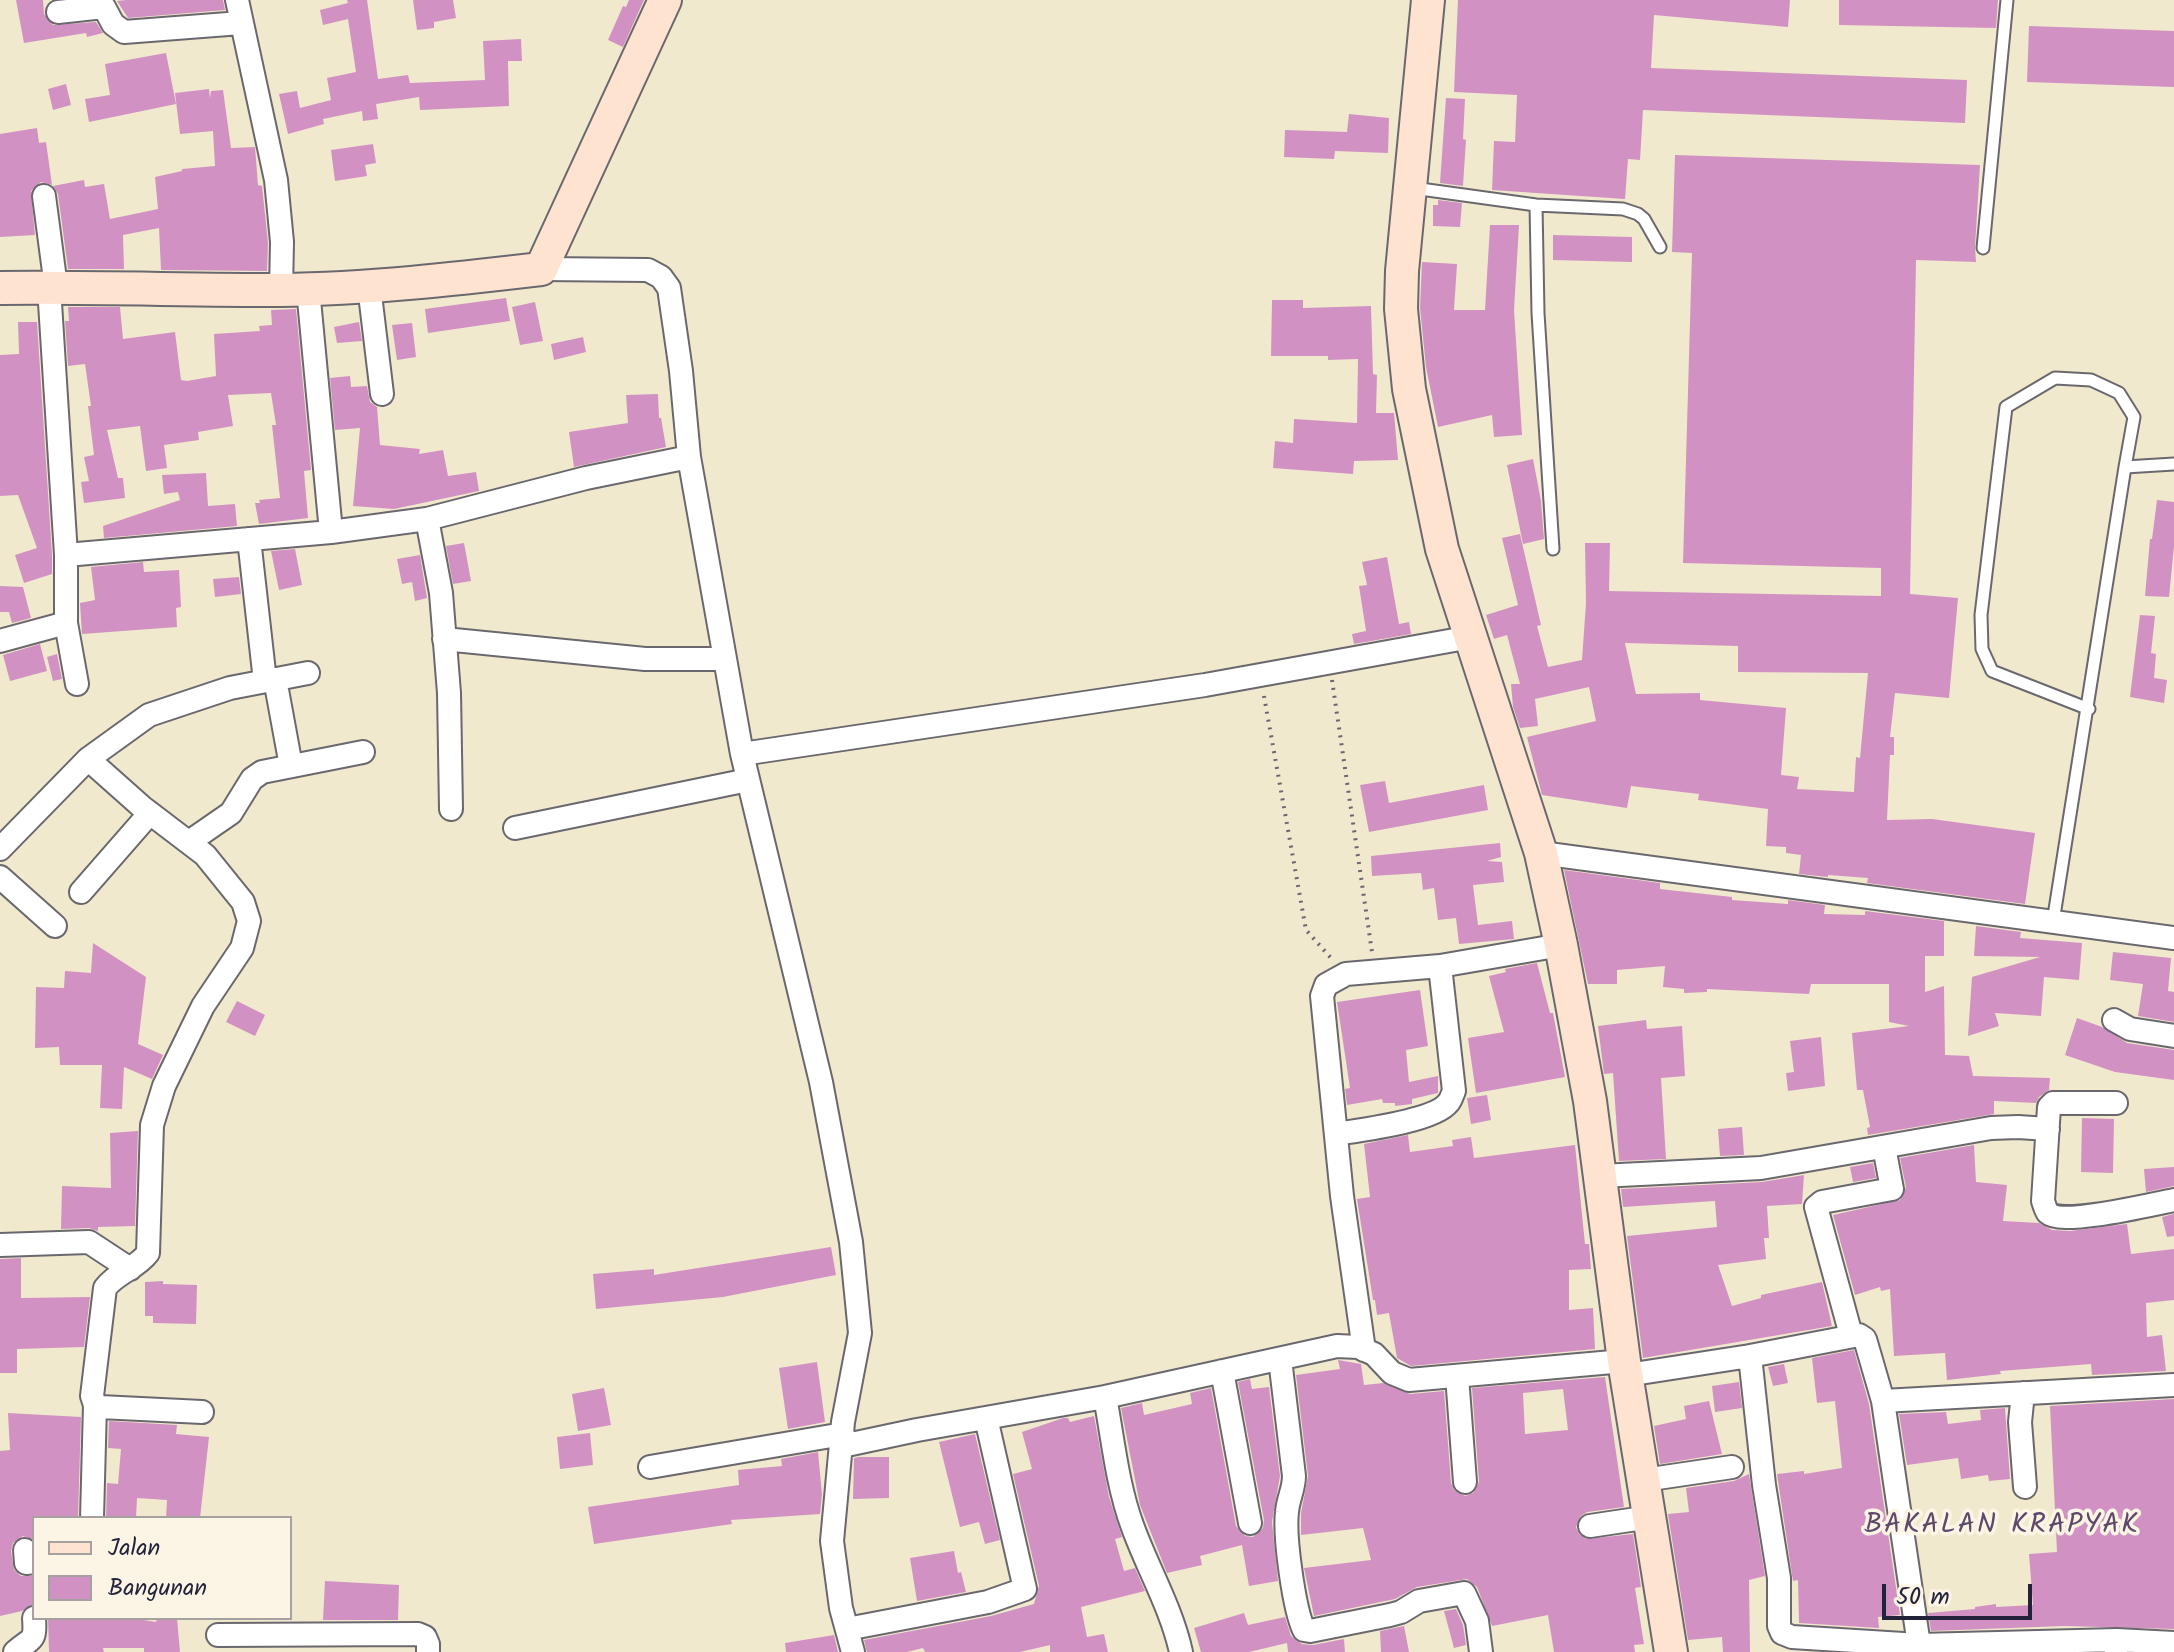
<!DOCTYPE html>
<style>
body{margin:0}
#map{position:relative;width:2174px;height:1652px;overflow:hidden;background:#f1e9cd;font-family:Kalam,sans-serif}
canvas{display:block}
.legend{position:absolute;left:32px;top:1516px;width:260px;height:104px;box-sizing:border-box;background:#fcf5e5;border:2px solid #a5a1a1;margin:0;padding:10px 14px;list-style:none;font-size:24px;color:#22223b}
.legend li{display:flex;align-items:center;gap:16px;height:40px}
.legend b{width:40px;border:2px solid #a5a1a1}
.scale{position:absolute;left:1882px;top:1584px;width:150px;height:36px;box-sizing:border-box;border:4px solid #22223b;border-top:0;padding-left:10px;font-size:24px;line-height:28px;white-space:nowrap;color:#22223b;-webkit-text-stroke:6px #fcf5e5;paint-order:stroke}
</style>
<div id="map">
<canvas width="2174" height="1652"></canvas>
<ul class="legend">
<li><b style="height:10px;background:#fee3d1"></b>Jalan</li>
<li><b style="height:22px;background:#d192c3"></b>Bangunan</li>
</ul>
<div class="scale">50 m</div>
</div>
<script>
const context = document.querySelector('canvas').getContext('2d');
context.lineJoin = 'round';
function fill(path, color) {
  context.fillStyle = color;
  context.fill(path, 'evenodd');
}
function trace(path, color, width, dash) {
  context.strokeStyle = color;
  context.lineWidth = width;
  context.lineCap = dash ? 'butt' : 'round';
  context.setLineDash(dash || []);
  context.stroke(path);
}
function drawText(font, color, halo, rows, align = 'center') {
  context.font = font + ' Kalam,sans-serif';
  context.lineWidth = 7;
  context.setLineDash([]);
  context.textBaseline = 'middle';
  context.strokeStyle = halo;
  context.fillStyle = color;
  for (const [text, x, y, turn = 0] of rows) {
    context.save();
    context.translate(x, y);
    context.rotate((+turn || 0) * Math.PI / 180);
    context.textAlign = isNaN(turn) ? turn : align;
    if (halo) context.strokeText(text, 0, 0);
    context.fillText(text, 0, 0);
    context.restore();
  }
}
fill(new Path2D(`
 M16,0H43L44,14L53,25L96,22L103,33L87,37L86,33L24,43Z
 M126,0H223L225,10L128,18L117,1Z
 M347,0H367L378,79L408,75L410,83L485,80L483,41L521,39L522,61H508L509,106L420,110L419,97L376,104L378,119L363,121L362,111L323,119L324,124L288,134L279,94L297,91L300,108L331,100L327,78L356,72L348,19L323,25L320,10L348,3Z
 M413,0H453L456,18L434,22V28L417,30Z
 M629,0H644L623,47L608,40L623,6L626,7Z
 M1458,0H1790L1788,27L1654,15L1651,68L1967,80L1965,123L1643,110L1640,160L1628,159L1625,199L1492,190L1494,141L1515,142L1517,95L1454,92Z
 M1839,0H1998L1996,28L1839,25Z
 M2029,26L2174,31V87L2027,82Z
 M166,53L176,104L89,122L85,99L110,95L105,64Z
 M66,84L71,105L53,110L48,89Z
 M209,89L210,98L211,91L223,90L231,148L255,147L258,185L262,186L268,243L267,271L161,270L159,228L123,235L124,269H68L58,194L53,186L84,180L85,187L104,184L110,219L158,209L155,177L182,171V169L215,166L213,131L180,134L175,93Z
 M1446,98L1465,99L1463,139L1466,140L1463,186L1440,183Z
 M1349,114L1389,118L1388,153L1335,151L1334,159L1284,157L1285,130L1347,132Z
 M37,128L39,143L46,142L52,185L41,182L31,191L35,235L0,237V134Z
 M373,144L376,163L365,165L367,176L335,181L331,150Z
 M1675,155L1980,165L1975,247L1976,262L1916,260L1910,594L1958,598L1949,698L1895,693L1890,737H1894V755H1890L1887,820L1932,819L2035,833L2025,904L1867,883L1868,878L1828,875V877L1799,874L1801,855L1786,853V847L1766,846L1768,809L1698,800L1699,794L1631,786L1627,808L1542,795L1527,737L1596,721L1589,687L1535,699L1538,726L1520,728L1513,707L1511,684H1520L1507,635L1494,639L1486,615L1518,605L1502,538L1520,534L1541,625L1537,626L1548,667L1582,660L1586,603L1585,543H1610L1609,591L1881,596V568L1683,563L1692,253L1672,252ZM1625,643L1738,646V672L1868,673L1860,758L1856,757L1854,792L1797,789L1799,777L1781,775L1786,708L1700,700V693L1636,694Z
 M1438,200L1462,203L1460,227L1433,226V205H1438Z
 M1490,225H1519L1514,310L1522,435L1494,437L1492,415L1438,427L1426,367L1420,308L1422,262L1457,264L1454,310H1485Z
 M1553,235L1632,237V262L1553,260Z
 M506,298L510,321L428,333L425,309Z
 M1272,300H1303V308L1371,306L1373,374L1377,375L1376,413H1394L1398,460L1354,461L1353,474L1273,468L1275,441L1293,443L1294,419L1357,423L1358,359L1328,360V356H1271Z
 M535,302L543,341L520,345L512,307Z
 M68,307H120L123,339L175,332L181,380L187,381L216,376L214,334L260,331L259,326L272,325L271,310L296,309L311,470L304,471L308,518L259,524L255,503H260L259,500L280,498L272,425H276L271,393L228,395L233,426L198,432L199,440L164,445L167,468L146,471L140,426L107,430L118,478H123L125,498L84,503L81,482L89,481L84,457L94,455L88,406H91L85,364L68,366L65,321H69Z
 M18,322H37L52,555V574L24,583L15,555L37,548L18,495L0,496V355L19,354Z
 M359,322L362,341L337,343L334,327Z
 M412,323L416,357L397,360L392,325Z
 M583,337L586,352L554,360L551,344Z
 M350,376L351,387L367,386L370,402L377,407L380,445L420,449L419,454L443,450L448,476L476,472L479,491L394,509L353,506L360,428L335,430L330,378Z
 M658,394L659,418H661L666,447L574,467L569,432L628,423L626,395Z
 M1533,459L1541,501L1544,539L1523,544L1507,465Z
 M206,473L208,506L235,504L237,526L104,538L103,526L180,500L178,492L164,494L162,475Z
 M2157,500L2174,502V546L2169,597L2145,596L2150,539H2152Z
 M464,543L471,581L453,584L446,546Z
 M295,549L302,585L279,590L271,551Z
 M420,555L427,598L415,601L412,582L402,584L397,559Z
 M1387,557L1399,624L1409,622L1411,634L1354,644L1352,634L1366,631L1359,586L1367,585L1362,562Z
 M143,562L144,572L179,570L181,607L176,608L177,627L82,634L80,603L95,600L91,567Z
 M239,577L241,594L215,597L213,579Z
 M0,586L23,587L31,618L12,623L9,612H0Z
 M2140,615L2155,616L2151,653L2156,654L2154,678L2167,680L2164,703L2130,697Z
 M40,644L47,671L10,681L3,655Z
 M57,654L62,679L53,681L47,657Z
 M1385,781L1389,803L1484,785L1488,810L1369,832L1360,785Z
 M1500,843L1501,857L1487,861L1502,862L1504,882L1473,885L1478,925L1512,921L1514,939L1459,944L1456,918L1438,920L1434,888L1423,890L1421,873L1372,876L1371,856Z
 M1564,870L1660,883V889L1732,897V900L1788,904V900L1825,905L1824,914L1865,915V911L1944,921V956H1925V992L1944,986L1945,1055L1969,1056L1973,1076L2050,1078L2049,1090L2039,1097L2036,1103L1994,1101V1114L1868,1135L1867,1128L1870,1127L1863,1090H1857L1852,1033L1909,1026L1889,1022V984H1811L1809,994L1707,989V992L1684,993V989L1663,987L1665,966L1617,970V984H1588Z
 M1976,926L2021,932L2020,938L2082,943L2079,980L2044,977L2041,1016L1995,1013L1999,1026L1968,1036L1972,977L2040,957L1974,956Z
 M93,943L146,977L138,1044L163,1055L152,1079L124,1067L122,1109L100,1108L102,1065H60L59,1047L35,1048L36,987L64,988L65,971L91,973Z
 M2113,952L2171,958L2168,991L2174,992V1022L2138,1016L2143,984L2110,980Z
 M1537,963L1550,1013H1553L1565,1077L1476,1093L1468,1038L1504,1032L1489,976L1506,972L1505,969Z
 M1420,990L1428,1046L1406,1050L1409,1082L1438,1076V1093L1412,1099V1104L1395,1106V1103H1383L1382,1099L1347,1105L1345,1089L1350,1088L1337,1002Z
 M237,1001L265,1015L255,1036L226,1022Z
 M2077,1018L2102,1027L2127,1043L2174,1050V1080L2115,1072L2065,1055Z
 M1646,1020L1647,1029L1682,1026L1685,1076L1661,1078L1666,1159L1619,1161L1613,1073L1604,1074L1598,1026Z
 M1821,1037L1825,1086L1788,1091L1786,1073L1794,1072L1790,1041Z
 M1487,1095L1491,1120L1471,1124L1467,1098Z
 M2082,1118L2114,1119L2113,1173L2081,1172Z
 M1742,1127L1744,1155L1720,1156L1718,1129Z
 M138,1131L135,1226L98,1227V1231L89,1228L61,1229L62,1186L111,1188L110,1133Z
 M1408,1135L1410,1152L1453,1146L1452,1140L1471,1137L1474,1158L1575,1145L1585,1244H1589L1591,1269L1569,1270V1310L1593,1308L1595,1349L1411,1366L1397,1358L1389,1313L1377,1315L1375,1300H1373L1357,1199L1370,1197L1364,1144Z
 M1974,1145L1976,1182L2007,1185L2003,1221L2039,1223L2052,1230L2070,1231L2127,1224L2131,1254L2174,1249V1300L2146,1303L2147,1337L2162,1335L2166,1371L2092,1375L2091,1364L2000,1371L2001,1374L1947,1380L1945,1353L1894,1356L1890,1289L1881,1291L1880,1287L1855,1295L1833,1215L1900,1200L1906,1187L1900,1158Z
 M1873,1163L1876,1178L1853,1182L1850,1167Z
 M2174,1167V1186L2146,1192L2144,1169Z
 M1804,1175L1802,1204L1767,1206L1769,1238H1764L1766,1259L1718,1265L1732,1306L1761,1298V1295L1822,1282L1832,1326L1643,1358L1627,1236L1717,1227L1715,1201L1623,1207L1621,1189L1762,1182Z
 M2174,1214V1236L2167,1237L2162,1217Z
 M831,1247L836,1275L723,1297L596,1309L593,1274L654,1269V1275Z
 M21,1258V1298L90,1297L84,1347L17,1349V1373H0V1259Z
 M163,1281V1284L197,1285L196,1324L153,1323V1316H145V1282Z
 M1854,1350L1869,1404L1900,1615L1878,1617L1879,1628L1799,1623L1798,1580L1793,1581L1777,1474L1804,1471V1474L1842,1468L1835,1401L1817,1403L1812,1358Z
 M1338,1360L1361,1364L1364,1385L1383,1383L1410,1394L1444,1391L1451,1483L1454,1490L1465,1496L1473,1493L1479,1482L1472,1388L1605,1377L1624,1507L1587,1512L1581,1516L1576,1527L1579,1534L1586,1539L1633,1534L1641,1587L1635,1588L1644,1644L1634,1645L1635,1652H1554L1548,1615L1492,1626L1477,1587L1467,1579L1417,1587L1395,1599L1314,1616L1304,1568L1371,1560L1363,1528L1301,1535V1513L1308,1476L1296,1375L1340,1369ZM1563,1389L1568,1430L1525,1434L1523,1393Z
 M817,1362L825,1422L788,1429L779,1368Z
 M1784,1364L1788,1383L1773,1386L1768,1367Z
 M1250,1379L1252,1389L1269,1387L1280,1476L1272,1522L1278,1581L1249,1586L1242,1545L1200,1556L1202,1565L1167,1573L1140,1505L1121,1408L1142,1403L1144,1415L1192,1404L1190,1393L1211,1388L1236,1526L1245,1536L1253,1537L1263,1528L1264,1520L1238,1382Z
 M1739,1382L1742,1408L1715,1412L1712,1386Z
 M604,1388L611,1425L578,1431L572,1394Z
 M2174,1399V1629L2064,1626L1931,1631L1928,1613L1975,1609V1607L1996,1604V1607L2033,1605L2029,1554L2057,1552L2050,1406Z
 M1709,1401L1722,1454L1660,1464L1654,1426L1686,1419L1684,1406Z
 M2005,1408L2010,1479L1989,1481L1988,1475L1961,1479L1958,1458L1907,1465L1899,1414L1946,1412L1948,1424L1981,1420L1980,1410Z
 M8,1413L81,1417L78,1518H34V1540L23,1536L13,1543L11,1551L14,1570L21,1576H34V1604L22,1611L0,1616V1451L10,1450Z
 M1094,1416L1109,1497L1122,1537L1115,1539L1124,1571L1135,1568L1145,1591L1081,1607L1087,1637L1104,1634L1108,1652H1050V1645L1020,1652H925L923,1648L907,1652H867L864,1640L991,1616L1034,1604L1039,1586L1013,1474L1032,1469L1022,1432L1063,1418H1068L1070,1422Z
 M109,1421L177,1425L176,1434L209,1437L200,1518H166L167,1500L137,1498L136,1518H106L107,1483L118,1484L121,1449L108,1448Z
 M590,1433L593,1465L560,1469L557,1437Z
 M975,1434L1000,1540L985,1544L979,1522L960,1527L939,1442Z
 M818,1452L822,1494L820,1514L731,1520L732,1524L594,1544L588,1507L739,1485L738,1470L782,1466L781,1459Z
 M859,1457H889V1498L853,1499L854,1458Z
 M1749,1474L1765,1576L1749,1580L1750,1652H1723L1722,1637L1688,1640L1668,1514L1689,1512L1686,1488L1734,1481Z
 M954,1551L958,1573L961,1572L966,1592L917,1601L910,1558Z
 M325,1581L399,1585L398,1620H323Z
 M1456,1609L1463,1625L1466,1645L1454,1648L1444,1611Z
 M1244,1613L1248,1625L1285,1617L1291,1636L1302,1644L1313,1645L1344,1639L1345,1652H1288L1287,1643L1249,1652H1201L1194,1628Z
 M48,1618H131L156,1622L157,1618H177L180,1652H144V1648H103L104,1652H49Z
 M1404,1626L1409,1652H1381L1380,1631Z
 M834,1635L838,1652H786L785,1643Z`), '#d192c3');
const lane = new Path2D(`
 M1413,188L1536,205L1623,209L1638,214L1644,219L1660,247
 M1536,205L1538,313L1553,549
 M1983,248L2007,0
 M2089,709L1992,671L1982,649L1981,615L2006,407L2055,378L2091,380L2119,393L2134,417L2125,467
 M2053,922L2125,467L2174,464`);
const street = new Path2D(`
 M237,0L276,180L282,242L281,290
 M58,12L104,7L113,24L124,32L241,23
 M44,196L56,287
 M541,269L648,270L661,277L669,288L681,371L689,457L742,754L821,1082L851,1242L860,1333L843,1422L832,1541L841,1608L853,1652
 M369,286L382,394
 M308,289L331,532
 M427,519L441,593L449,693L451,809
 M249,539L265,681
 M66,555L331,532L427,519L586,478L689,457
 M66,623L77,684
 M444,639L645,659H724
 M0,641L66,623V555L49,287
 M275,679L291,766
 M742,754L1205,685L1471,637
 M88,759L149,715L230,688L308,673
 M515,828L748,780
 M189,842L231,813L252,779L262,772L363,752
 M0,849L88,759L142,807L205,855L243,902L249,921L242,948L203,1006L164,1086L152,1125L148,1253C136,1269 117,1272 105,1288L92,1396L95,1405L100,1407L202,1412
 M1541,853L2174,938
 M0,877L55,926
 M81,892L150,813
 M2114,1020L2130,1029L2174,1036
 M2116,1103H2053L2049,1107L2043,1201C2044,1204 2046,1211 2048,1213C2062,1226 2153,1204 2174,1200
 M1336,1134C1361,1130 1434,1121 1448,1103C1451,1100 1452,1095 1454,1091L1440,966
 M1600,1176L1761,1168L1991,1128L2018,1127L2048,1129
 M0,1245L89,1242L130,1269
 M1851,1335L1816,1207L1822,1202L1892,1189L1884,1147
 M1364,1350L1342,1196L1322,996L1326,985L1346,974L1440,966L1561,945
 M1750,1356L1764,1485L1779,1578V1626L1782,1633L1792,1637L1919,1645L1883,1401
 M1280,1359L1294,1476C1294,1489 1288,1499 1287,1512C1284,1536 1294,1609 1304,1630L1310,1631L1390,1615L1401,1612L1419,1601L1464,1593L1477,1621L1481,1652
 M1222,1371L1250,1523
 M1627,1375L1750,1356L1859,1335L1865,1339L1883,1401L2174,1385
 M1457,1376L1465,1482
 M2023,1393L2020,1422L2025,1487
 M1105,1397C1113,1439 1117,1484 1132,1525C1147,1567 1171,1607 1181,1652
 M842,1446L917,1430L1105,1397L1337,1346L1358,1347L1374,1354L1392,1373L1409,1380L1624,1361
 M650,1467L843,1434
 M1644,1480L1732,1467
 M92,1518L95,1405
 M1590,1526L1650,1517
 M25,1550L26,1563L34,1562
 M847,1629L988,1602L1025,1589L986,1418
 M218,1635L418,1634L425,1637L428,1644V1652
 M2117,1640L2174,1643
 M1919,1645L2117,1640L2116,1652
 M15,1652C31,1637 36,1644 34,1618`);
const secondary = new Path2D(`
 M1428,0L1402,271L1401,309L1409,389L1442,549L1541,853L1561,945L1590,1101L1624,1361L1671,1652
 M0,288C94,287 187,290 280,290C368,289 455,279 541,269L665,0`);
trace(lane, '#6a686e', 15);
trace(street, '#6a686e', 26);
trace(secondary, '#6a686e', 36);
trace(new Path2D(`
 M1332,680L1372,952
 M1264,696L1306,930L1331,958`), '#6a686e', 4, [2, 6]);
trace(lane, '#fff', 11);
trace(street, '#fff', 22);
trace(secondary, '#fee3d1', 32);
context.letterSpacing = '2px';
drawText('28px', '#5f496b', '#fcf5e5', [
 ["BAKALAN KRAPYAK",2002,1527]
]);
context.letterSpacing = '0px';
</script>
